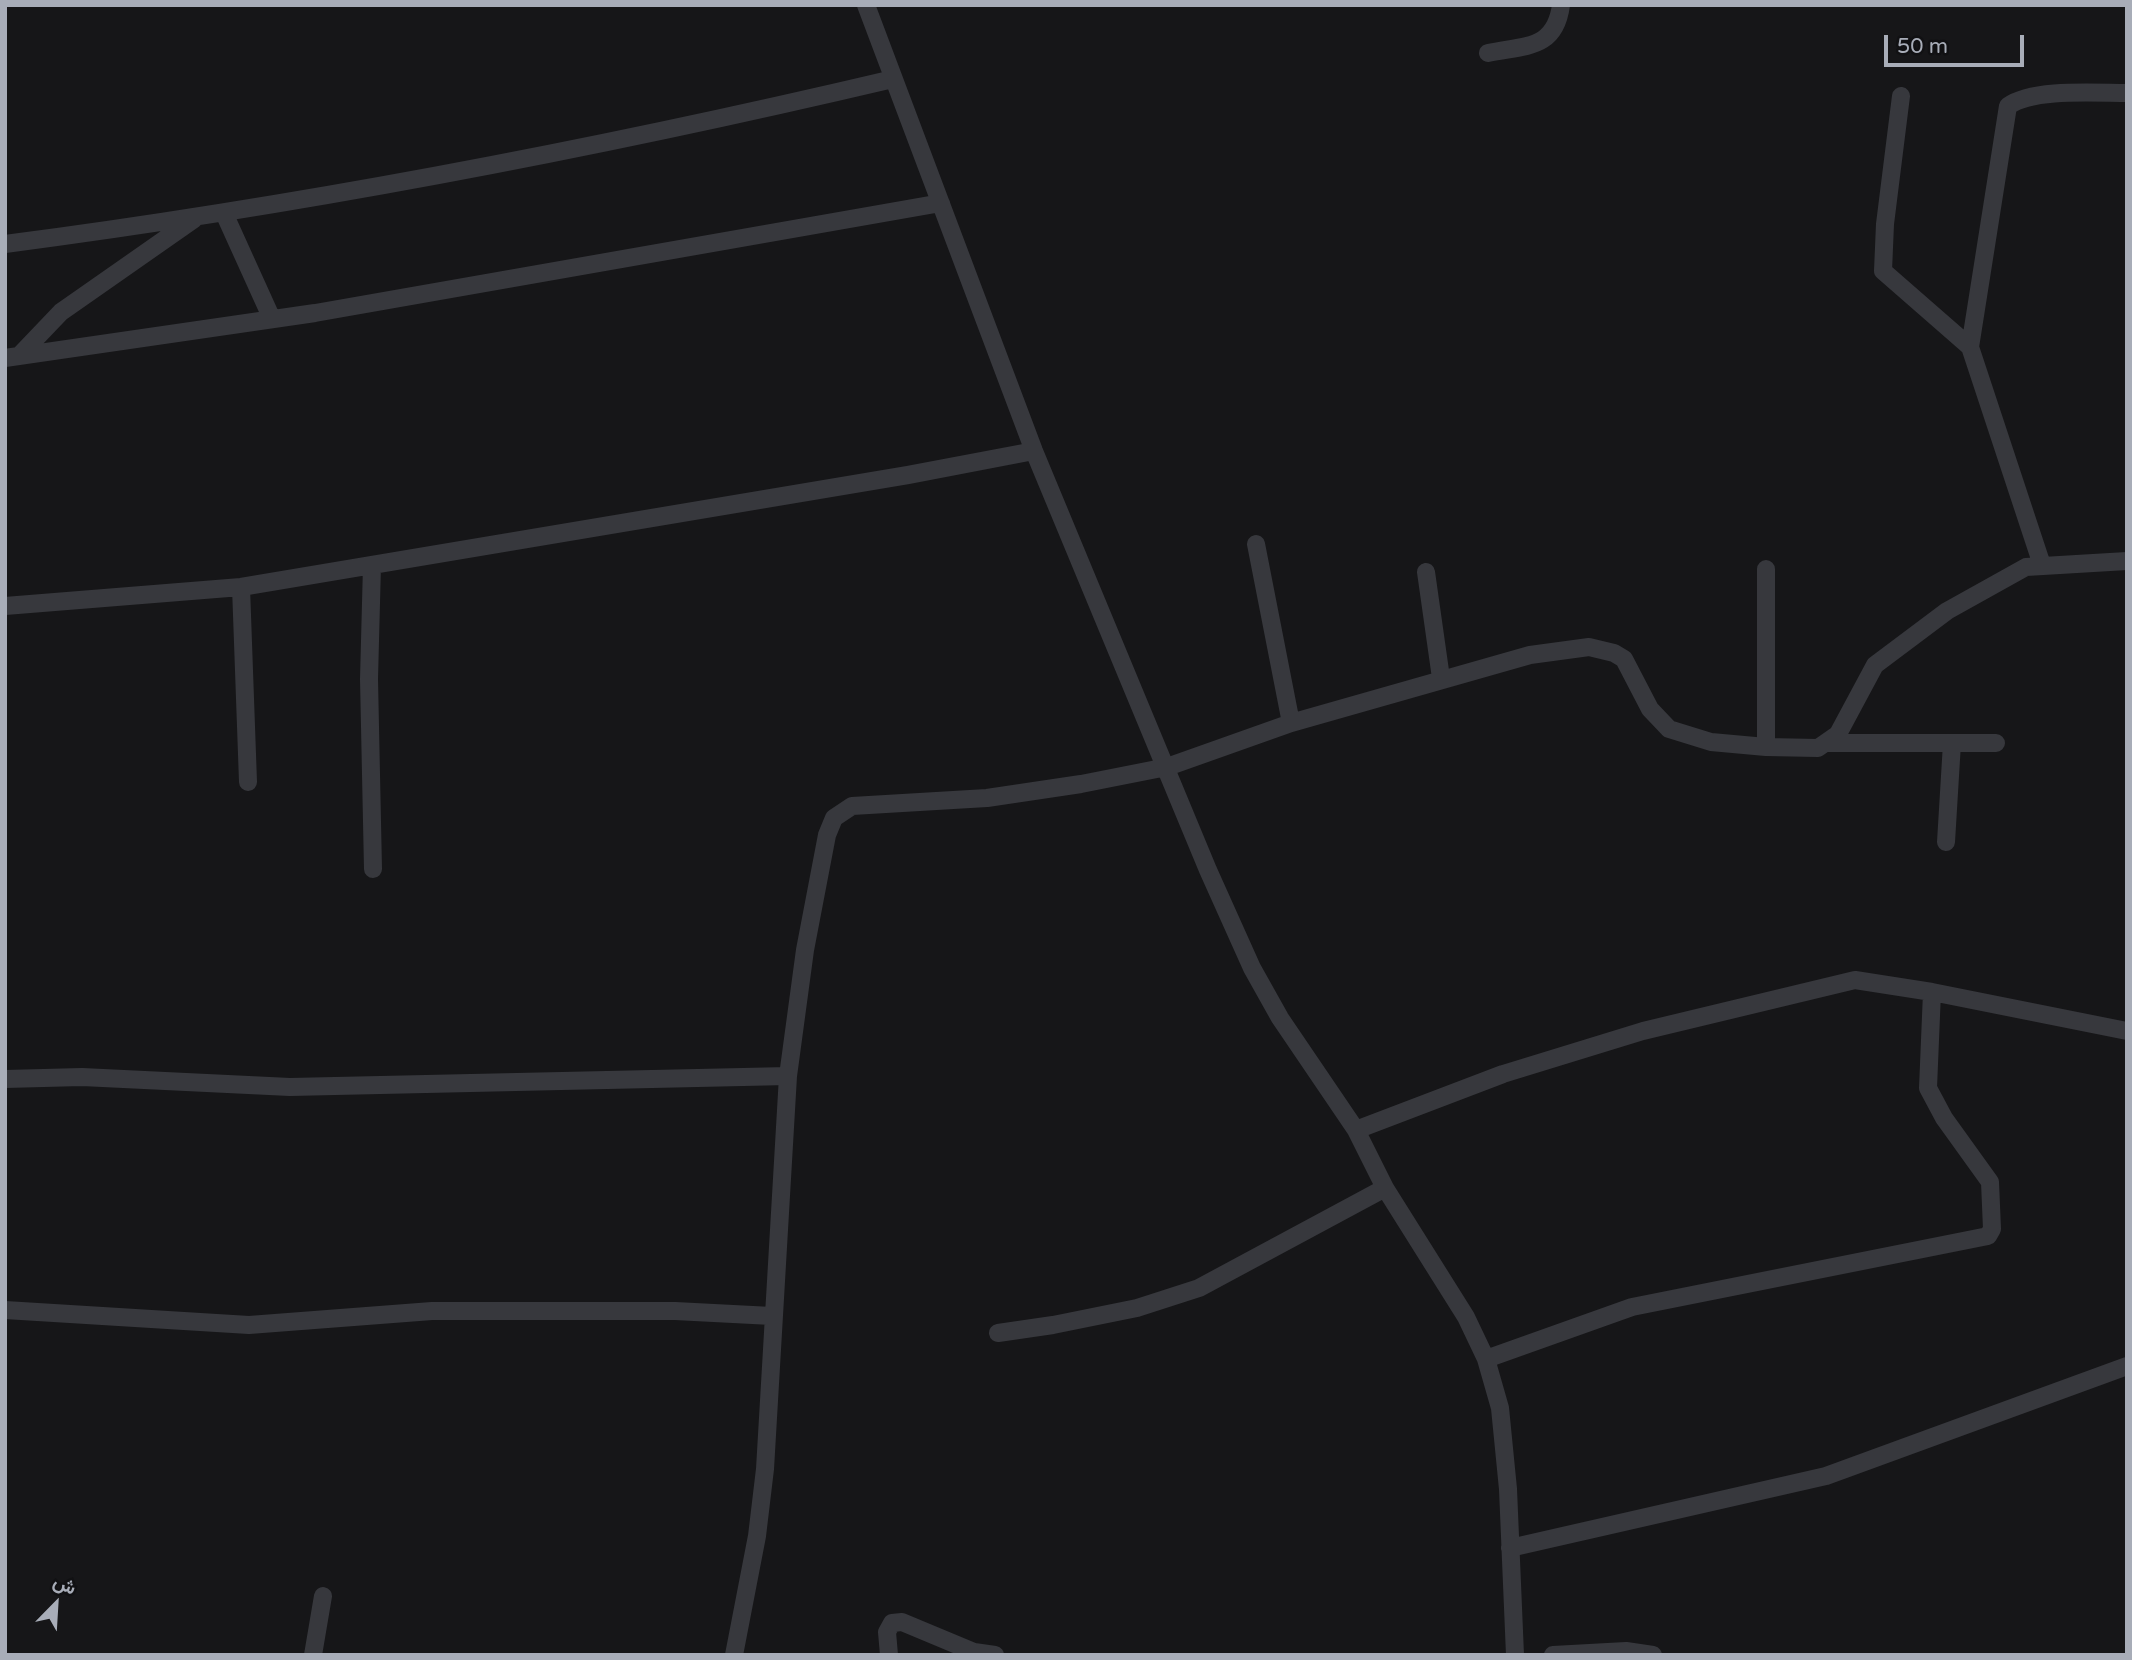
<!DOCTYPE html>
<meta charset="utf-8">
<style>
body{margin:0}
#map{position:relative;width:2132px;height:1660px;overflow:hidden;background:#161618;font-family:"Varela Round",Vazirmatn,sans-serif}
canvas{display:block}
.frame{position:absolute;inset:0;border:7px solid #a8adb8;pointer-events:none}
.north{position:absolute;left:21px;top:1569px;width:70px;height:70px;-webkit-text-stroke:5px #111113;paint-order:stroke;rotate:24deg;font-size:19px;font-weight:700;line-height:28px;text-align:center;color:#a8adb8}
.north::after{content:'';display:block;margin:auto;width:24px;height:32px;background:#a8adb8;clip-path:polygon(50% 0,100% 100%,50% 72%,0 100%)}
.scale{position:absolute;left:1884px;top:35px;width:140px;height:32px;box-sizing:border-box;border:4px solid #a8adb8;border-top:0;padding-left:9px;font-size:21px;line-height:24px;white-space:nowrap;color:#a8adb8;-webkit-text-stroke:5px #111113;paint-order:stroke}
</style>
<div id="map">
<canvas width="2132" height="1660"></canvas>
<div class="frame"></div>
<div class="north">ش</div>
<div class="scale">50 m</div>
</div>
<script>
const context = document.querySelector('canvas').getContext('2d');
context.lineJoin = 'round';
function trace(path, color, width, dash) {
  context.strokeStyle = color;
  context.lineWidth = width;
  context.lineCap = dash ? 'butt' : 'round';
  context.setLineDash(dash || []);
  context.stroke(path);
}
trace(new Path2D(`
 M866,5L1034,451L1208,870L1252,968L1280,1018L1356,1130L1385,1188L1466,1317L1486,1359L1500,1408L1508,1489L1515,1655
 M1488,53C1525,45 1555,50 1561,5
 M1901,96L1885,224L1883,271L1970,347L2042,565
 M224,213L272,319
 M5,244C304,205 600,148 893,79
 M1970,347L2008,106C2033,88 2096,93 2127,93
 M19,356L61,312L194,219
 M5,358L315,313L941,203
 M1256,544L1291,723
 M372,565L369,679L373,869
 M1766,569V747
 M1426,572L1441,678
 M241,587L248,782
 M5,606L241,587L908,475L1034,451
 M1829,743H1996
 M1946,842L1952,743
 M5,1079L82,1077L290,1087L788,1076
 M1356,1130L1503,1074L1643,1031L1855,980L1932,992L2127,1031
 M5,1310L249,1325L432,1311H675L772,1316
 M998,1333L1053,1325L1137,1308L1199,1288L1385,1188
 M1486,1359L1632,1307L1988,1236L1992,1229L1990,1182L1944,1118L1928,1088L1932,992
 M1510,1548L1826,1476L2127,1366
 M313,1655L323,1596
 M734,1655L757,1536L765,1469L788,1076L805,950L827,835L834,818L852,806L987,798L1081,784L1167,767L1291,723L1530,655L1589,647L1614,653L1624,659L1650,709L1669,729L1711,742L1766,747L1818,748L1838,734L1875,665L1947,611L2026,567L2127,561
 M889,1655L887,1632L892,1623L902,1622L974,1652L995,1655
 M1553,1655L1626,1651L1653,1655`), '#37383d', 18);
</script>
